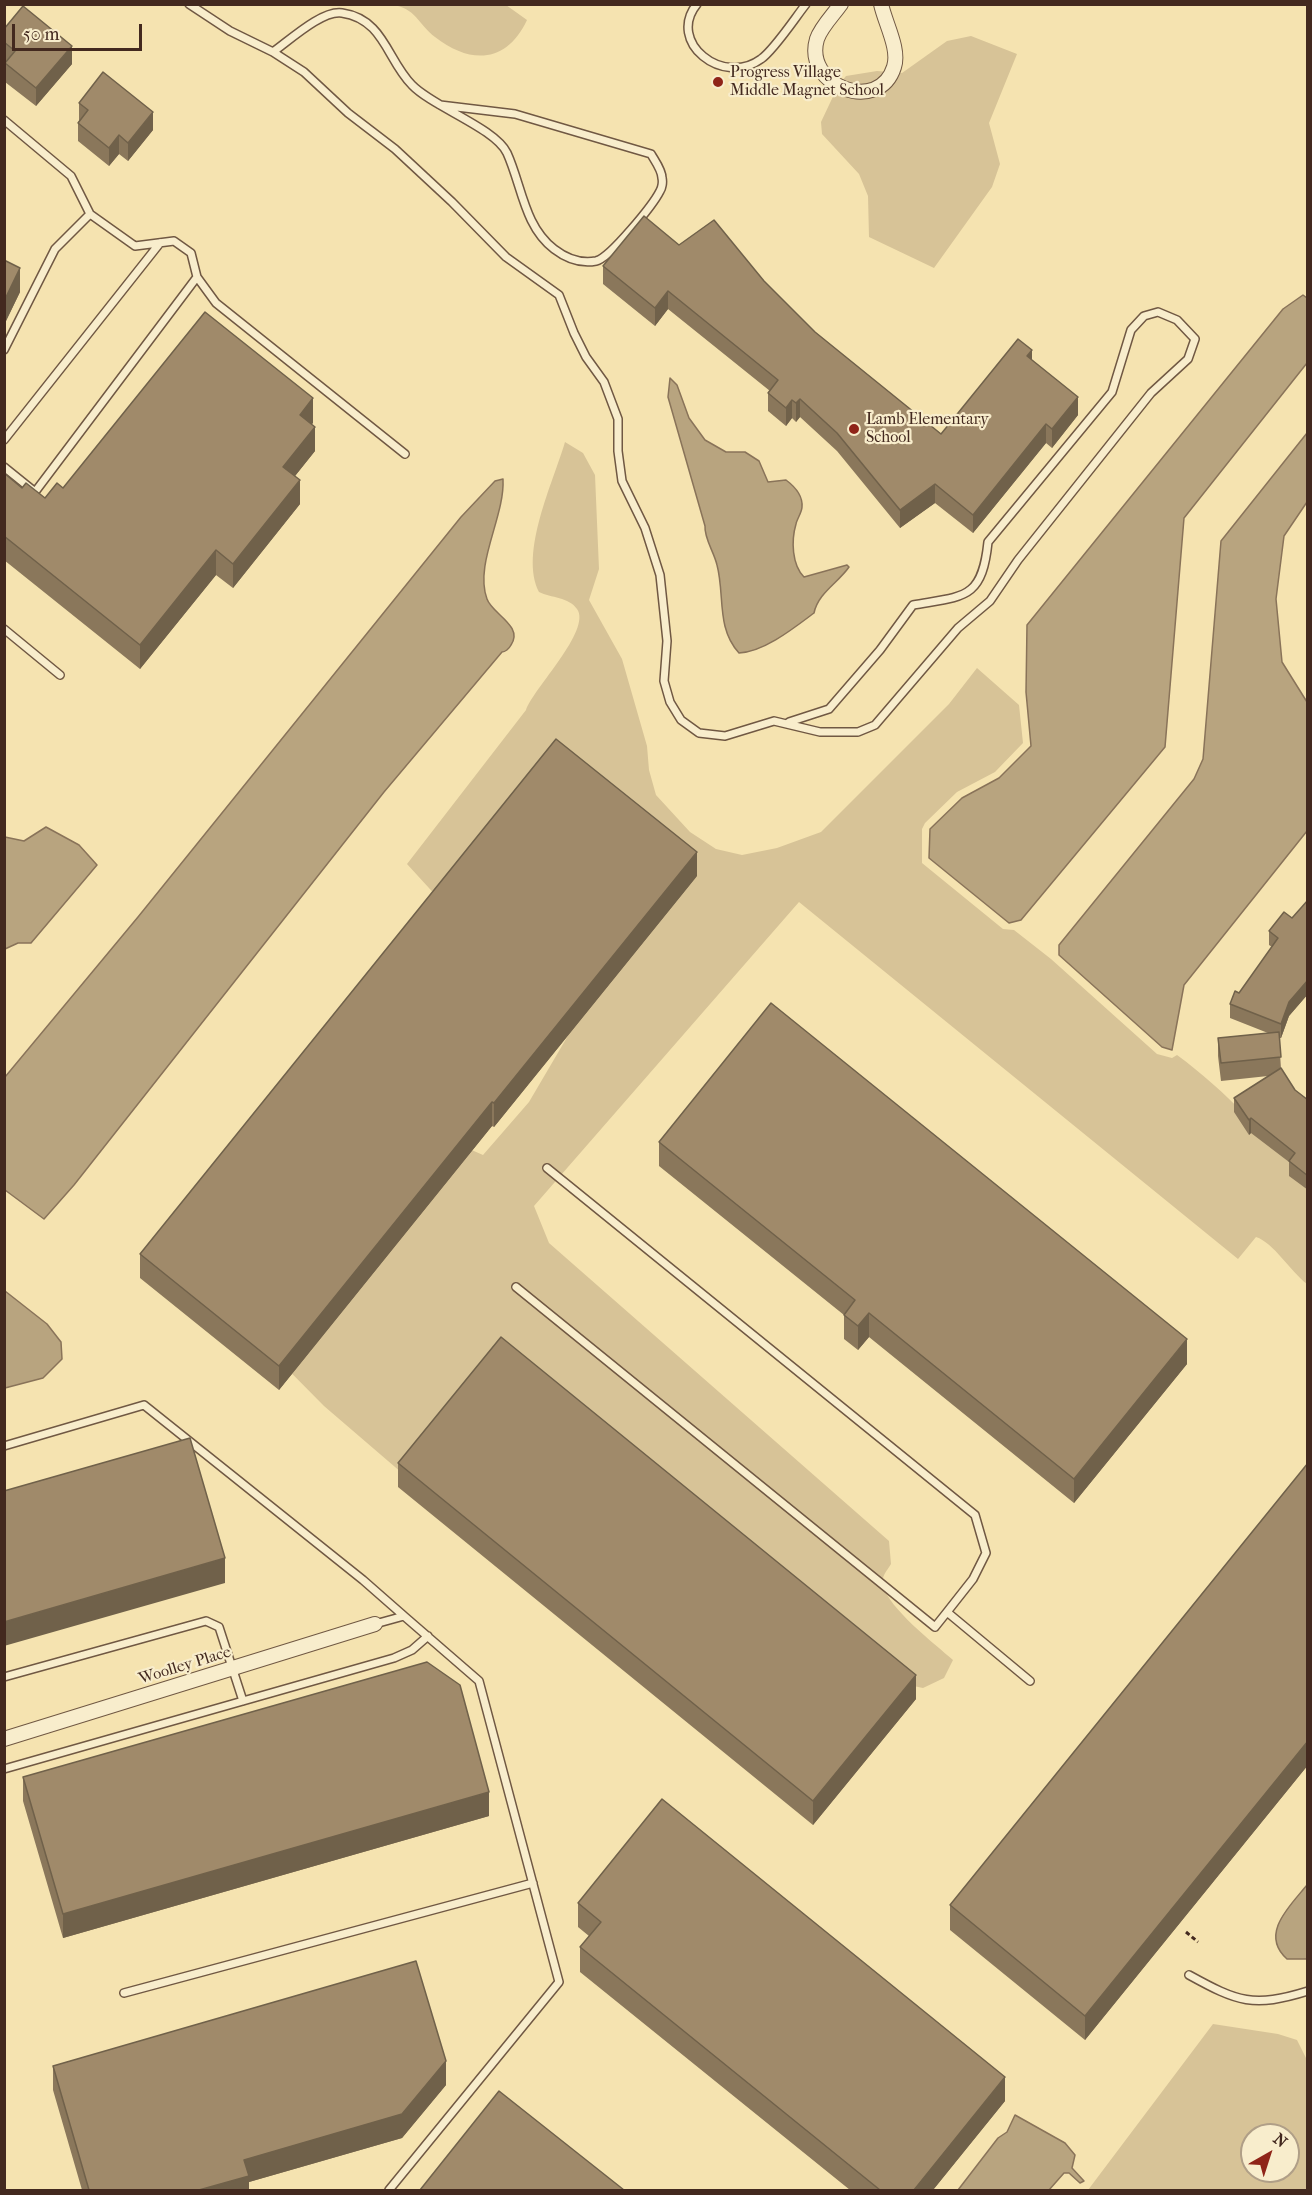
<!DOCTYPE html>
<style>
body{margin:0}
#map{position:relative;width:1312px;height:2195px;overflow:hidden;background:#f5e3b0;font-family:"IM FELL French Canon",serif}
canvas{display:block}
.frame{position:absolute;inset:0;border:6px solid #43291f;pointer-events:none}
.north{position:absolute;left:1240px;top:2123px;width:60px;height:60px;box-sizing:border-box;background:#f8edcc;border:2px solid #b09f87;border-radius:50%;rotate:39deg;font-size:16px;font-weight:700;line-height:24px;text-align:center;color:#43291f}
.north::after{content:'';display:block;margin:auto;width:21px;height:27px;background:#8f2418;clip-path:polygon(50% 0,100% 100%,50% 72%,0 100%)}
.scale{position:absolute;left:12px;top:24px;width:130px;height:27px;box-sizing:border-box;border:3px solid #43291f;border-top:0;padding-left:8px;font-size:18px;line-height:21px;white-space:nowrap;color:#43291f;-webkit-text-stroke:4px #f8edcc;paint-order:stroke}
</style>
<div id="map">
<canvas width="1312" height="2195"></canvas>
<div class="frame"></div>
<div class="north">N</div>
<div class="scale">50 m</div>
</div>
<script>
const context = document.querySelector('canvas').getContext('2d');
context.lineJoin = 'round';
function fill(path, color) {
  context.fillStyle = color;
  context.fill(path, 'evenodd');
}
function trace(path, color, width, dash) {
  context.strokeStyle = color;
  context.lineWidth = width;
  context.lineCap = dash ? 'butt' : 'round';
  context.setLineDash(dash || []);
  context.stroke(path);
}
function drawText(font, color, halo, rows, align = 'center') {
  context.font = font + ' "IM FELL French Canon",serif';
  context.lineWidth = 4.5;
  context.setLineDash([]);
  context.textBaseline = 'middle';
  context.strokeStyle = halo;
  context.fillStyle = color;
  for (const [text, x, y, turn = 0] of rows) {
    context.save();
    context.translate(x, y);
    context.rotate((+turn || 0) * Math.PI / 180);
    context.textAlign = isNaN(turn) ? turn : align;
    if (halo) context.strokeText(text, 0, 0);
    context.fillText(text, 0, 0);
    context.restore();
  }
}
fill(new Path2D(`
 M392,5H506L527,20C507,63 471,65 435,37C419,25 415,7 392,5Z
 M971,36L1017,54L989,123L1000,164L992,187L934,268L869,237L868,196L859,174L822,134L821,122L838,86L846,76L877,71L902,73L947,41Z
 M565,442L583,453L595,475L599,569L589,600L622,659L647,746L649,770L656,795L690,832L716,849L742,855L777,848L821,832L949,704L977,668L1019,705L1023,743L995,772L957,792L925,823L922,829V863L1003,929L1014,930L1051,959L1157,1054L1172,1058L1177,1055C1226,1091 1268,1137 1307,1183V1284C1290,1271 1274,1243 1256,1237L1238,1259L799,902L534,1206L549,1243L889,1541L891,1564C887,1571 881,1576 883,1585C888,1608 935,1644 953,1660L944,1678L923,1688L565,1613L324,1406L231,1312L458,1144L483,1155L529,1102L576,1022L493,958L407,864L526,710C533,689 592,630 577,609C569,597 551,598 539,592C519,553 553,483 565,442Z
 M1213,2024L1278,2034L1297,2040L1307,2060V2190H1088ZM1252,2135H1288V2171H1252Z`), '#d7c397');
const water = new Path2D(`
 M1303,295L1307,298V363L1184,518L1165,747L1021,920L1009,923L929,858L930,829L962,798L999,778L1031,746L1026,692L1027,625L1283,309Z
 M670,378L677,385L689,418L705,440L726,452H745L759,461L768,482L786,480C794,486 803,496 802,507C802,512 797,519 796,524C791,541 792,565 804,577L847,565L849,567C838,583 818,593 814,613C794,628 764,652 739,653C716,628 725,595 717,565C714,552 704,538 705,526L668,397Z
 M1307,433V502L1284,536L1276,599L1282,662L1307,702V831L1184,985L1172,1050L1162,1047L1059,955V945L1194,779L1203,759L1221,541Z
 M503,479C505,517 474,564 487,599C492,614 524,626 511,645C509,649 505,652 502,652L384,792L74,1185L44,1219L5,1190V1077L138,917L461,517L495,481Z
 M46,827L79,845L97,865L31,943H18L5,949V837L24,841Z
 M5,1291L47,1324L61,1342L62,1359L43,1378L5,1388Z
 M1307,1885V1959H1287C1259,1934 1290,1906 1307,1885Z
 M1015,2115L1065,2143L1075,2155L1072,2168L1084,2181L1080,2183L1069,2173H1064L1049,2190H958L998,2138L1007,2132Z`);
fill(water, '#b8a47f');
trace(water, '#897359', 1.5);
const lane = new Path2D(`
 M189,4L230,31L273,52L304,72L348,113L395,149L452,202L506,257L559,295L574,333L586,357L604,382L618,419V451L622,481L645,528L660,575L667,641L664,681L670,702L681,720L699,733L725,736L774,721L820,732H858L875,725L958,628L990,601L1018,560L1151,393L1188,359L1195,339L1177,320L1158,312L1144,316L1131,330L1112,392L988,542C982,600 964,596 913,605L880,650L829,709L789,722
 M697,4C666,42 723,87 761,59C774,50 795,18 806,4
 M273,52C290,40 322,10 342,13C384,19 387,60 412,85C433,107 495,128 507,153C522,186 524,226 554,249C567,259 580,264 596,261C610,258 653,205 660,191C662,188 663,182 662,178C662,170 655,161 651,154L515,114L440,105
 M4,120L71,176L90,214L135,246L174,241L191,253L197,277L216,303L405,454
 M4,350L55,249L90,214
 M4,440L160,243
 M4,467L35,492L197,277
 M4,629L60,675
 M547,1168L975,1515L986,1553L973,1579L947,1612L1030,1681
 M516,1287L935,1627L947,1612
 M4,1446L144,1405L363,1580L404,1616L375,1624
 M4,1677L206,1621L219,1627L243,1701
 M4,1769L394,1658L412,1650L428,1636
 M1189,1975C1238,2002 1253,2008 1308,1991
 M124,1993L533,1883
 M389,2190L559,1982L479,1681L404,1616`);
const street = new Path2D(`
 M841,4C834,14 821,27 817,39C803,86 879,115 894,67C900,49 885,23 881,4
 M4,1739L375,1624`);
trace(lane, '#705843', 10);
trace(street, '#705843', 16);
trace(new Path2D(`
 M1186,1932L1198,1942`), '#43291f', 3, [4.5, 3]);
trace(lane, '#f8edcc', 7);
trace(street, '#f8edcc', 14);
fill(new Path2D(`
 M4,29L72,64L36,106L5,82V63L6,62L4,61Z
 M79,103L153,130L128,161L119,154L109,166L78,141V123L79,121Z
 M679,245L764,281L815,332L941,434L1032,360L1078,415L1052,448L1046,443L973,533L935,503L900,528L837,451L800,417L796,422L792,418L786,426L768,411V393L770,391L668,309L655,326L603,284V266Z
 M4,260L20,292L6,321L4,320Z
 M313,423L311,424L315,451L295,476L300,504L233,588L216,575L140,669L4,560V473L22,488L45,498Z
 M697,876L494,1127L492,1126L279,1390L140,1278V1254Z
 M1308,900V994L1289,1016L1281,1038H1279L1281,1069L1295,1090L1308,1100V1190L1289,1176V1162L1251,1133L1249,1135L1234,1112V1098L1268,1076L1221,1081L1218,1056V1038L1268,1033L1230,1018V1004L1239,993L1272,947L1269,945V931L1292,918Z
 M659,1142L1187,1364L1074,1503L869,1337L858,1350L844,1339V1315L659,1166Z
 M398,1463L916,1699L813,1825L398,1487Z
 M1308,1463V1765L1085,2040L950,1930V1905Z
 M23,1777L489,1816L63,1938L23,1801Z
 M578,1903L1005,2101L933,2190H850L580,1972V1947L589,1936L578,1927Z
 M53,2066L446,2085L402,2138L249,2182V2190H82L53,2090Z`), '#8a775b');
fill(new Path2D(`
 M72,46V64L36,106V88Z
 M153,112V130L128,161V143Z
 M119,135V154L109,166V148Z
 M6,225V249L4,252V228Z
 M20,268V292L6,321V297Z
 M668,291V309L655,326V308Z
 M1032,350V368L1027,356Z
 M1078,397V415L1052,448V429Z
 M313,398V423L300,439V415Z
 M800,399V417L796,422V403Z
 M792,400V418L786,426V408Z
 M1046,424V443L973,533V515Z
 M315,427V451L283,491V467Z
 M300,480V504L233,588V564Z
 M935,484V503L900,528V510Z
 M216,550V575L140,669V645Z
 M697,852V876L494,1127V1103Z
 M1308,980V994L1289,1016L1281,1038V1024L1289,1002Z
 M492,1102V1126L279,1390V1366Z
 M1251,1118V1133L1249,1135V1120Z
 M869,1313V1337L858,1350V1326Z
 M1187,1339V1364L1074,1503V1479Z
 M225,1558V1583L4,1646V1622Z
 M916,1675V1699L813,1825V1801Z
 M1308,1741V1765L1085,2040V2016Z
 M489,1792V1816L63,1938V1914Z
 M446,2061V2085L402,2138L249,2182V2190H199L244,2160Z
 M1005,2077V2101L933,2190H914Z`), '#70614a');
const building = new Path2D(`
 M23,6L72,46L36,88L5,63L15,51L4,42V29Z
 M103,72L153,112L128,143L119,135L109,148L78,123L88,110L79,103Z
 M644,216L679,245L714,220L764,281L815,332L941,434L1018,339L1032,350L1027,356L1078,397L1052,429L1046,424L973,515L935,484L900,510L837,433L800,399L796,403L792,400L786,408L768,393L778,380L668,291L655,308L603,266Z
 M4,260L20,268L6,297L4,296Z
 M205,312L313,398L300,415L315,427L283,467L300,480L233,564L216,550L140,645L4,536V473L22,488L26,483L45,498L57,483L63,488Z
 M556,739L697,852L494,1103L492,1102L279,1366L140,1254Z
 M1308,900V980L1289,1002L1281,1024L1230,1004L1235,991L1239,993L1278,938L1269,931L1284,912L1292,918Z
 M771,1003L1187,1339L1074,1479L869,1313L858,1326L844,1315L855,1300L659,1142Z
 M1279,1032L1281,1057L1221,1063L1218,1038Z
 M1281,1068L1295,1090L1308,1100V1176L1289,1161L1295,1153L1251,1118L1249,1120L1234,1098Z
 M501,1337L916,1675L813,1801L398,1463Z
 M190,1438L225,1558L4,1622V1491Z
 M1308,1463V1741L1085,2016L950,1905Z
 M427,1662L460,1685L489,1792L63,1914L23,1777Z
 M662,1799L1005,2077L914,2190H880L580,1947L601,1922L578,1903Z
 M416,1961L446,2061L402,2114L244,2160L249,2176L199,2190H89L53,2066Z
 M499,2091L624,2190H420Z`);
fill(building, '#a08a6a');
trace(building, '#70614a', 1.5);
for (const [x, y, r, color] of [
 [718,82,6,"#8f2418"],
 [854,429,6,"#8f2418"]
]) {
  const dot = new Path2D();
  dot.arc(x, y, r, 0, 2 * Math.PI);
  context.fillStyle = color;
  context.fill(dot);
  trace(dot, '#f8edcc', 2);
}
drawText('16px', '#43291f', '#f8edcc', [
 ["Progress Village",730,73],
 ["Middle Magnet School",730,91],
 ["Lamb Elementary",866,420],
 ["School",866,438]
], 'left');
drawText('16px', '#43291f', '#f8edcc', [
 ["Woolley Place",185,1666,-17]
]);
</script>
